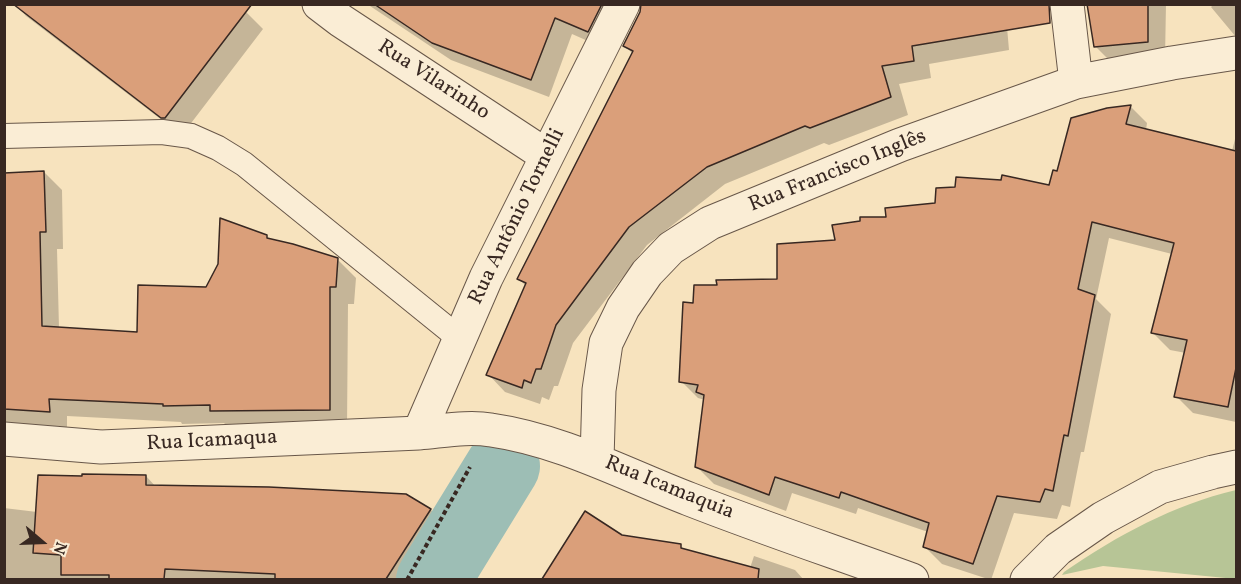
<!DOCTYPE html>
<meta charset="utf-8">
<style>
body{margin:0}
#map{position:relative;width:1241px;height:584px;overflow:hidden;background:#f7e3be;font-family:Vollkorn,serif}
canvas{display:block}
.frame{position:absolute;inset:0;border:6px solid #382822;pointer-events:none}
.north{position:absolute;left:12px;top:512px;width:60px;height:60px;-webkit-text-stroke:4px #faedd5;paint-order:stroke;rotate:109deg;font-size:16px;font-weight:700;line-height:24px;text-align:center;color:#382822}
.north::after{content:'';display:block;margin:auto;width:21px;height:27px;background:#382822;clip-path:polygon(50% 0,100% 100%,50% 72%,0 100%)}
</style>
<div id="map">
<canvas width="1241" height="584"></canvas>
<div class="frame"></div>
<div class="north">N</div>
</div>
<script>
const context = document.querySelector('canvas').getContext('2d');
context.lineJoin = 'round';
function fill(path, color) {
  context.fillStyle = color;
  context.fill(path, 'evenodd');
}
function trace(path, color, width, dash) {
  context.strokeStyle = color;
  context.lineWidth = width;
  context.lineCap = dash ? 'butt' : 'round';
  context.setLineDash(dash || []);
  context.stroke(path);
}
function drawText(font, color, halo, rows, align = 'center') {
  context.font = font + ' Vollkorn,serif';
  context.lineWidth = 6;
  context.setLineDash([]);
  context.textBaseline = 'middle';
  context.strokeStyle = halo;
  context.fillStyle = color;
  for (const [text, x, y, turn = 0] of rows) {
    context.save();
    context.translate(x, y);
    context.rotate((+turn || 0) * Math.PI / 180);
    context.textAlign = isNaN(turn) ? turn : align;
    if (halo) context.strokeText(text, 0, 0);
    context.fillText(text, 0, 0);
    context.restore();
  }
}
fill(new Path2D(`
 M1236,490V579L1103,566L1062,575L1064,572C1118,535 1173,505 1236,490Z`), '#b7c596');
fill(new Path2D(`
 M15,4L246,12L263,29L182,135L180,134L26,16Z
 M367,4H635L606,49L572,34L549,97L451,60Z
 M1005,4L1009,50L929,64L931,78L899,84L908,115L829,145L824,143L725,184L647,245L573,343L558,386H554L549,400L542,397L540,404L505,392L488,374L526,286L519,279L633,54L625,46L641,12Z
 M1089,4H1166L1165,59L1114,65L1096,47Z
 M1214,4H1236V37L1211,7Z
 M1130,106L1147,123L1146,130L1232,151L1235,139H1236V422L1193,413L1176,396L1186,353L1170,350L1153,333L1172,254L1109,238L1096,299L1111,314L1084,452H1081L1070,507L1062,505L1057,519L1014,513L991,580L942,564L925,547L928,532L858,508L856,514L792,493L786,511L714,484L697,467L705,400L698,398L681,381L694,305L779,281L837,241L887,218L936,205L1051,186L1058,173Z
 M44,172L62,190L63,249H57L59,328L138,333L206,288L266,236L270,240L336,258L356,278L354,304H348L347,428L230,429L224,423L182,424L181,422L67,416V429L4,425V174Z
 M146,476L156,487L406,495L431,510L446,526L411,580H4V508L37,512Z
 M622,537L680,546L685,550L750,568L754,556L795,570L804,580H545V578Z`), '#0003');
trace(new Path2D(`
 M433,580L503,466`), '#9dbeb5', 74);
const building = new Path2D(`
 M13,4H252L165,118H161Z
 M374,4H602L588,32L555,18L531,80L432,43Z
 M641,4H1049L1050,23L912,46L914,61L882,66L891,97L810,128L805,126L707,167L629,227L556,325L541,369H536L531,383L524,380L522,388L486,375L526,283L517,279L633,51L623,46L640,12Z
 M1087,4H1148V42L1094,47Z
 M1131,105L1126,124L1236,151V368L1228,407L1174,397L1187,340L1151,333L1174,243L1092,222L1078,289L1095,295L1068,436L1064,435L1053,491L1045,489L1040,502L997,496L973,564L923,547L929,523L841,492L839,498L775,477L769,495L695,467L704,395L696,392L698,385L679,382L683,302L693,303L694,285H717L716,280L777,279V244L835,240L832,225L860,221V217H886L885,208L935,203L936,188L955,187L956,177L1001,180L1002,175L1049,185L1053,170L1057,171L1071,118L1107,108Z
 M44,171L46,232H40L42,326L137,332L138,285L206,287L218,264L220,218L267,235V238L293,244L338,258L336,287H330V410L210,411V405L163,406V404L49,399L50,412L4,409V173Z
 M82,474L146,475V485L269,487L406,494L431,509L386,579H275V574L165,569L164,579H109V575H61V555L33,553L38,475L82,476Z
 M585,511L622,535L681,544V548L759,569L758,579H542Z`);
fill(building, '#da9f7a');
trace(building, '#382822', 1.5);
const lane = new Path2D(`
 M4,136L162,132L191,136L218,148L244,164L459,338`);
const street = new Path2D(`
 M319,4L340,20L547,156
 M1067,4L1076,82
 M419,433L486,278L623,4
 M4,439L101,447L419,433C443,431 468,426 491,430C561,440 624,474 689,499C763,528 838,553 912,580
 M597,460L599,390L606,343L623,308L647,273L671,248L710,223L900,145L1076,82L1172,63L1236,53
 M1027,580L1058,549L1103,518L1160,487L1213,472L1236,467`);
trace(lane, '#685749', 26);
trace(street, '#685749', 35);
trace(new Path2D(`
 M407,580L470,467`), '#382822', 4, [4.5, 3]);
trace(lane, '#faedd5', 24);
trace(street, '#faedd5', 33);
drawText('21px', '#382822', '#faedd5', [
 ["Rua Vilarinho",433,81,33],
 ["Rua Francisco Inglês",838,172,-22],
 ["Rua Antônio Tornelli",518,217,-64],
 ["Rua Icamaqua",212,442,-3],
 ["Rua Icamaquia",669,489,22]
]);
</script>
